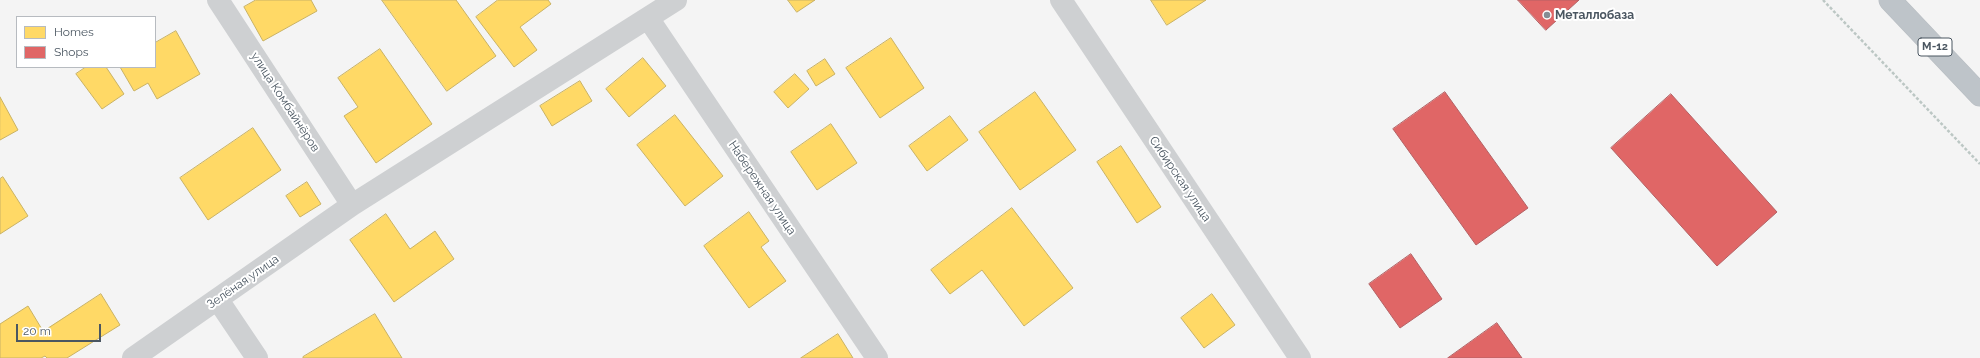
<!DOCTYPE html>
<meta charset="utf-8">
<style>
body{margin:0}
#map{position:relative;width:1980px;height:358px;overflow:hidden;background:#f4f4f4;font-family:Raleway,sans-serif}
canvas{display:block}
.legend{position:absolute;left:16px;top:16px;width:140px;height:52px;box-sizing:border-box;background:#fff;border:1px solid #b7bbc0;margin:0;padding:5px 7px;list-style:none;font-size:12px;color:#4a5661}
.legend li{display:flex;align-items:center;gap:8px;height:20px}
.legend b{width:20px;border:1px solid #b7bbc0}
.scale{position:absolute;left:16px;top:324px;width:85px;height:18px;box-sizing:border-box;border:2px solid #4a5661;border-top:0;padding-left:5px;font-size:12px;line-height:14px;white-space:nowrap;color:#4a5661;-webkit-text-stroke:3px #fff;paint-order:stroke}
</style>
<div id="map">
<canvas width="1980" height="358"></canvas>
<ul class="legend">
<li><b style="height:11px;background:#ffd966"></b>Homes</li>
<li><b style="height:11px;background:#e06666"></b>Shops</li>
</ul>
<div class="scale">20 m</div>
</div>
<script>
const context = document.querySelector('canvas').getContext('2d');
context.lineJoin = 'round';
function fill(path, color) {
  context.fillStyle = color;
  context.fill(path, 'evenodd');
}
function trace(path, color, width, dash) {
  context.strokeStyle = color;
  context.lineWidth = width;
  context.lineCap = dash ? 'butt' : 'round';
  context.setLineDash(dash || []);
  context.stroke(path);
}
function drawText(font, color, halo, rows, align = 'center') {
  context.font = font + ' Raleway,sans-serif';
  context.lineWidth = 4;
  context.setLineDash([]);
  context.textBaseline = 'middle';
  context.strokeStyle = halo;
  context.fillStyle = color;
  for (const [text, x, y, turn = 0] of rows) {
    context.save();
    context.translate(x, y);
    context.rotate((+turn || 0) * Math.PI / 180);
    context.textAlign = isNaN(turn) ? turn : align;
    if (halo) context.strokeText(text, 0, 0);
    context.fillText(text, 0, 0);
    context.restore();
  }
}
const homes = new Path2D(`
 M256,0H311L317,11L263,41L244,7Z
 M382,0H456L496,56L447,91Z
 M498,0H548L551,4L520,27L537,50L514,67L476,17Z
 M788,0H815L797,12Z
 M1151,0H1206L1167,25Z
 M176,31L200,74L157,99L148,83L134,91L120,67H155V43Z
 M891,38L924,88L880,118L846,68Z
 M380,49L432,124L376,163L344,116L358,107L338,78Z
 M643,58L666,86L629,117L606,89Z
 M825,59L835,74L816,86L807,71Z
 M86,67H106L124,94L102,109L76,74Z
 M795,74L809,89L788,108L774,92Z
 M580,81L592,101L552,126L540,106Z
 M1035,92L1076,150L1020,190L979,132Z
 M0,97L18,130L0,140Z
 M675,115L723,176L685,206L637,145Z
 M950,116L968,140L927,171L909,146Z
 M831,124L857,163L817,190L791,152Z
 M253,128L281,170L208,220L180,178Z
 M1121,146L1161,207L1137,223L1097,162Z
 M3,177L28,216L0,234V179Z
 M307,182L321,204L300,217L286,196Z
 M1012,208L1073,288L1024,326L982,270L950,294L931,270Z
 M749,212L769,241L761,247L786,281L749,308L704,246Z
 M386,214L410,249L435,231L454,259L394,302L350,240Z
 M101,294L120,325L67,358H47L45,356L41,358H0V324L28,306L43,331Z
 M1212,294L1235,325L1204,348L1181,318Z
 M375,314L402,358H303V357Z
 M838,334L853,358H801Z`);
fill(homes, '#ffd966');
trace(homes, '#c9b264', 1);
const shops = new Path2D(`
 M1518,0H1579L1546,30Z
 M1445,92L1528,208L1476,245L1393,129Z
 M1671,94L1777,212L1717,266L1611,148Z
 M1411,254L1442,299L1400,328L1369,284Z
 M1497,323L1522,358H1448Z`);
fill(shops, '#e06666');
trace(shops, '#b36164', 1);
const highway = new Path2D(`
 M1890,0L1980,95`);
trace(highway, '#b9bec3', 23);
trace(new Path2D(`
 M1823,0L1980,164`), '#bcc7c4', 2.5, [3, 2]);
trace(new Path2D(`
 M218,0L352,205
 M1061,0L1300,358
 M648,18L877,358
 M218,300L257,358
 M133,358L352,205L676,0`), '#ced0d2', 22);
trace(highway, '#bec4c9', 22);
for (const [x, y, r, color] of [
 [1547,15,4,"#868d94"]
]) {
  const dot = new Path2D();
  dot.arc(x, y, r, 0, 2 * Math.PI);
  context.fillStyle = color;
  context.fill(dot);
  trace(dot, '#fff', 1.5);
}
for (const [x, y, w] of [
 [1935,47,34]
]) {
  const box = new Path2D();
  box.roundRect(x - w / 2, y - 9, w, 18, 3);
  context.fillStyle = '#fff';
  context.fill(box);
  trace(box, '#4a5661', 1);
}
drawText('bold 11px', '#4a5661', null, [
 ["М-12",1935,47]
]);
drawText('bold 12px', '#4a5661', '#fff', [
 ["Металлобаза",1555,15]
], 'left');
drawText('12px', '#4a5661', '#fff', [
 ["улица Комбайнёров",285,102,57],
 ["Сибирская улица",1180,179,56],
 ["Набережная улица",762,188,56],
 ["Зелёная улица",243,282,-35]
]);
</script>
